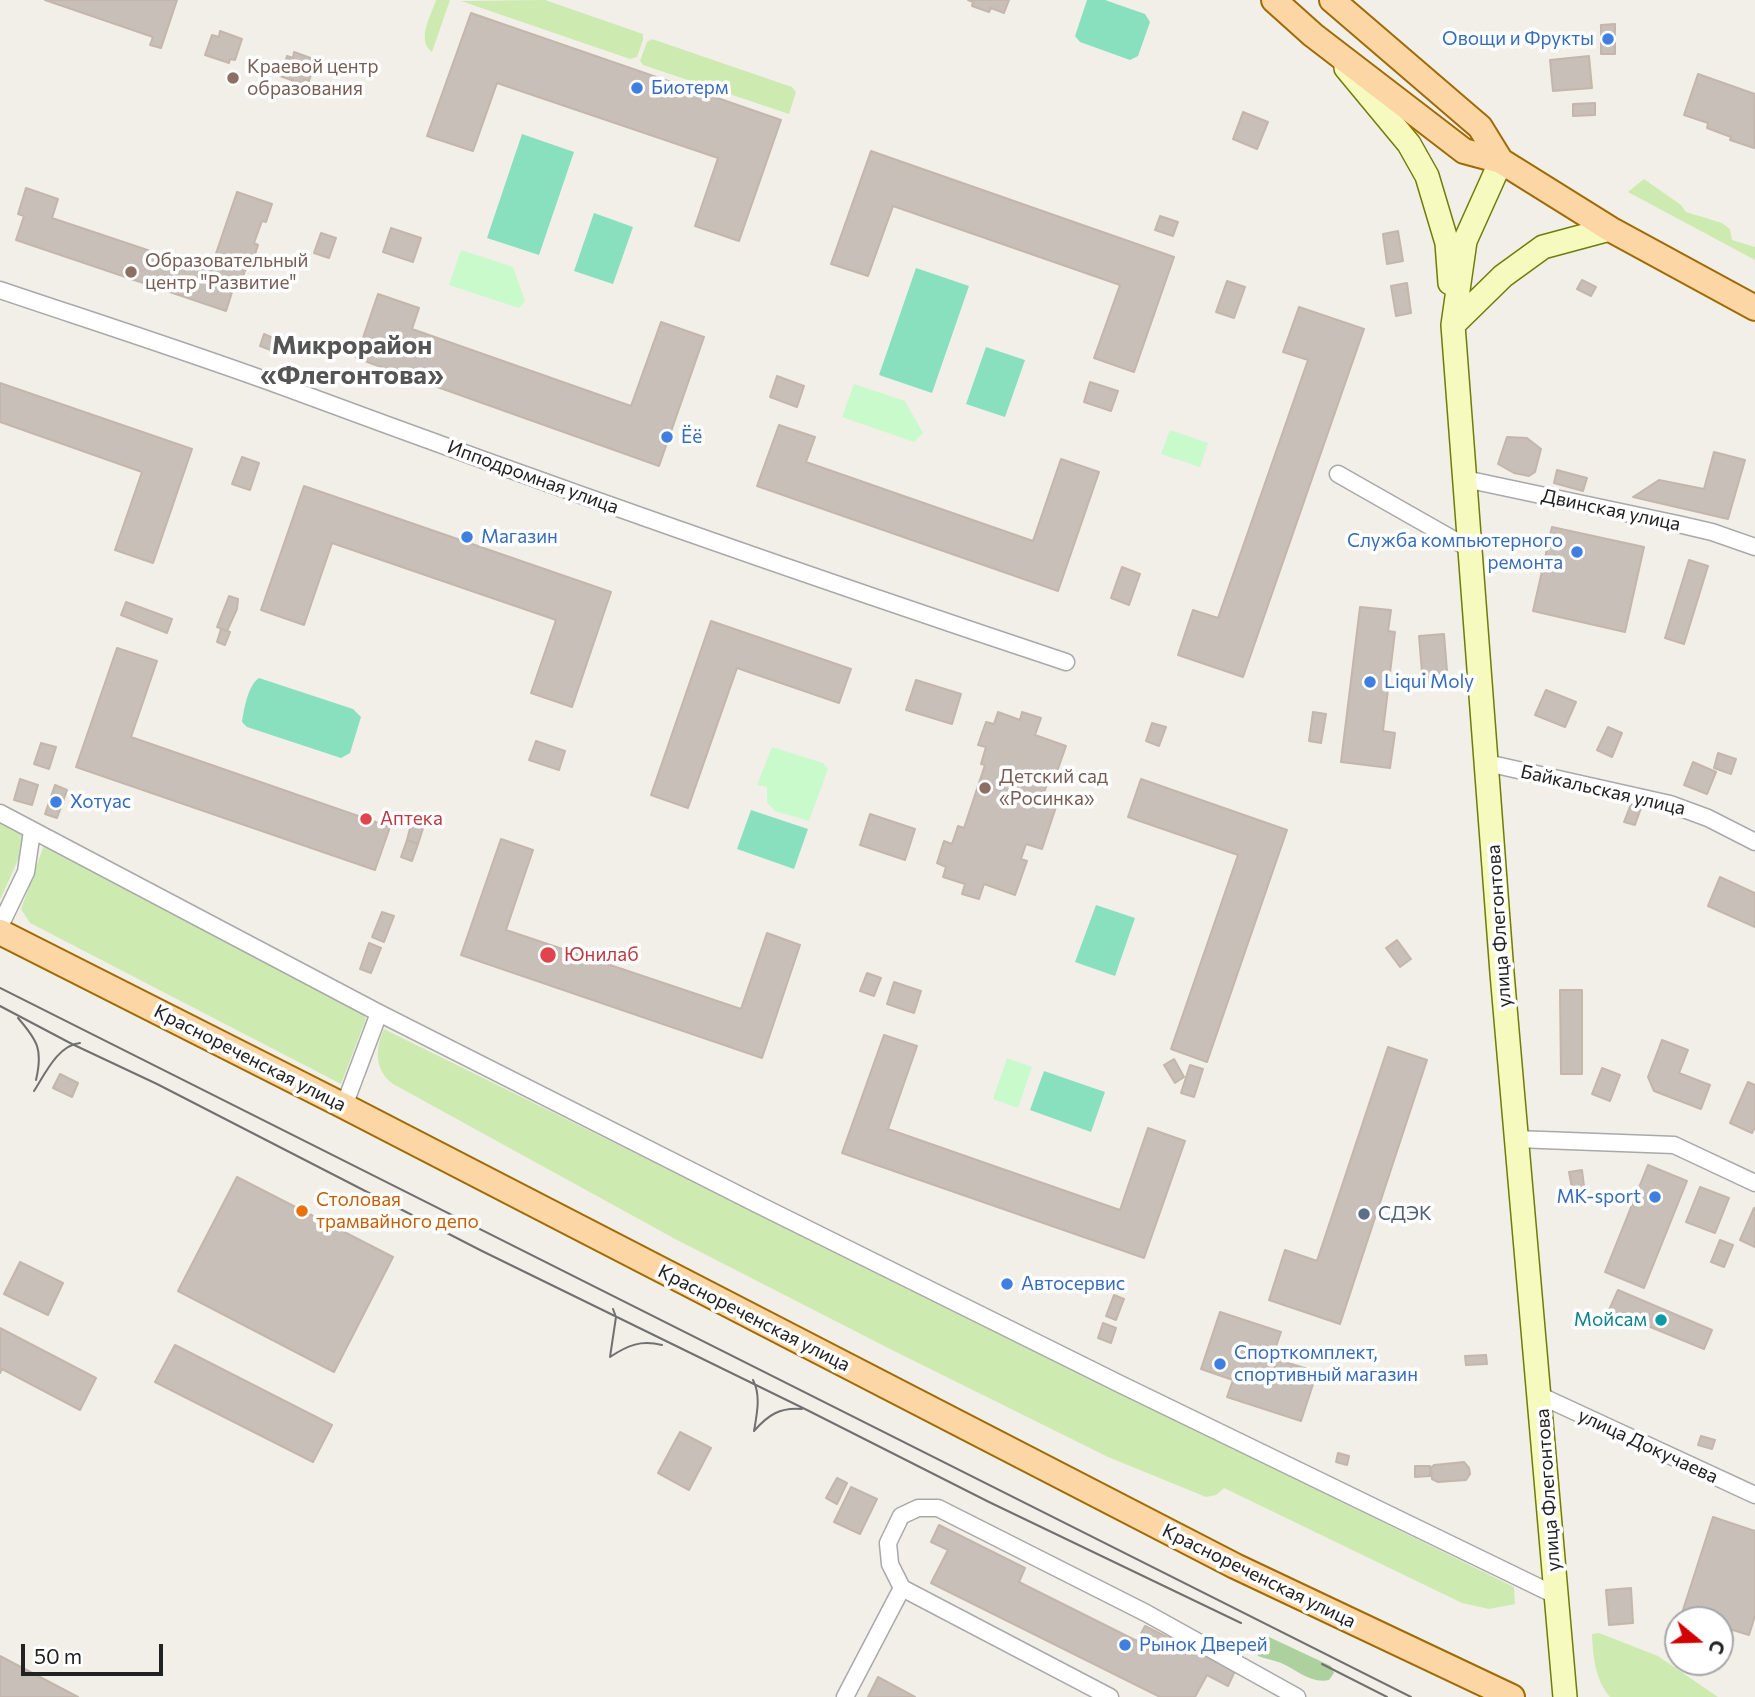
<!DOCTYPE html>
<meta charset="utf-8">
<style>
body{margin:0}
#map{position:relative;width:1755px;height:1697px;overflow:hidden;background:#f2efe9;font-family:Commissioner,sans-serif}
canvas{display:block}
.north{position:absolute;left:1664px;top:1606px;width:70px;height:70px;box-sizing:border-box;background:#fff;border:2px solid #a7a7a7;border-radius:50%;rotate:109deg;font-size:19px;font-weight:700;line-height:28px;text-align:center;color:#222}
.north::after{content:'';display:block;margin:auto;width:24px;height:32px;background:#d40000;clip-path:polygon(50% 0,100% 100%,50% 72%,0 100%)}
.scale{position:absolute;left:21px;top:1644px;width:142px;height:32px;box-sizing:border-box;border:4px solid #222;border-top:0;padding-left:9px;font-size:21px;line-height:24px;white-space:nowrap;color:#222;-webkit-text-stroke:5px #fff;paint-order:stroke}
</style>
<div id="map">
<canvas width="1755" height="1697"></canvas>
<div class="north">С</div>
<div class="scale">50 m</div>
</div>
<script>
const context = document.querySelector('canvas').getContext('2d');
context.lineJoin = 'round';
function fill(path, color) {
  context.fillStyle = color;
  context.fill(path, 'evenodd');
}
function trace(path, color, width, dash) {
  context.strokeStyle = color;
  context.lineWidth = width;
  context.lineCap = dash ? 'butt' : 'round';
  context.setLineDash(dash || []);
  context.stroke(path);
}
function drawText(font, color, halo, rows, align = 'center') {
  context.font = font + ' Commissioner,sans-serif';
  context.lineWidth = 7;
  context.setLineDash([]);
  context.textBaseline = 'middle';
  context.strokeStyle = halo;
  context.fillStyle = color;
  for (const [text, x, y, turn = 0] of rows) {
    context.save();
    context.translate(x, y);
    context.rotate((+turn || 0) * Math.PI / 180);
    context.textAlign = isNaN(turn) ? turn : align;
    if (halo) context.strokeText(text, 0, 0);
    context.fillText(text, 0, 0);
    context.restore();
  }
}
fill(new Path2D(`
 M436,0H450L432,52C416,40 431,16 436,0Z
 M545,0L643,34V40L637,57L630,59L461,1Z
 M652,39L792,87L796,92L789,114L643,65L640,61L647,42Z
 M1644,179L1681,205L1686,212L1722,223L1730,229L1732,240L1755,247V260L1628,192Z
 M0,822L21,832L26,842L0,900Z
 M44,845L57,848L359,1006L366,1019L341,1084L30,923L21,909Z
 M384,1029L1514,1587L1515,1604L1489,1609L1462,1603L1224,1488L1216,1495L1206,1497L1108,1457L892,1350L677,1240L393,1084C374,1070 375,1049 384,1029Z
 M1599,1633L1658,1656L1718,1697H1610C1595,1680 1593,1656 1592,1634Z`), '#cdebb0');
fill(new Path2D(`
 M1269,1637L1331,1666L1334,1673L1329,1680C1311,1684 1297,1670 1281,1663C1273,1660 1266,1659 1258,1656L1256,1650L1257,1641Z`), '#add19e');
fill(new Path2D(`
 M461,250L513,267L525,301L519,308L449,285Z
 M854,384L905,401L923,433L914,442L842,417Z
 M1170,430L1208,443L1200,467L1161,454Z
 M772,747L823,763L828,769L809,821L775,811L767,802V787L757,785Z
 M1007,1058L1032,1067L1018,1108L993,1099Z`), '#c8facc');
fill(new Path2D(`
 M1087,0H1105L1145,14L1150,22L1138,56L1130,60L1080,42L1075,36Z
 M522,134L574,152L539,255L487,238Z
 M594,213L633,227L613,284L574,271Z
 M916,268L969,286L932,393L879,375Z
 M986,347L1025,360L1005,417L966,404Z
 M259,678L353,709L361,717L350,753L341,758L247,727L242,722C244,709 248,685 259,678Z
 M751,810L808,829L794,869L737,849Z
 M1096,905L1135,918L1115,976L1075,962Z
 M1044,1071L1105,1092L1091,1132L1030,1110Z`), '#88e0be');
const building = new Path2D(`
 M45,0H177L161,48L150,45L153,37Z
 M968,0H1009L1004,13L991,8L989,12L972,6L973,2Z
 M471,13L781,120L739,241L695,226L718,158L497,83L473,151L427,136Z
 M1615,24V54H1601V25Z
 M220,31L242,39L235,60L230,59L229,63L205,55L212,35L219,37Z
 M294,52L316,60L309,81L304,79L303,84L280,76L287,56L293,58Z
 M1589,56L1592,88L1553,91L1550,60Z
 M1698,74L1755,94L1754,148L1730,140L1731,137L1707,128L1708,123L1684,115Z
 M1595,103V115L1573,116V104Z
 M1243,112L1268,122L1257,149L1233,139Z
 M871,151L1174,257L1134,372L1094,358L1120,285L893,206L868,276L831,264Z
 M26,188L58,199L52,218L210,271L237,192L272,204L266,222L262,221L254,243L258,245L252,264L248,262L239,288L234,286L226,311L16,240L24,216L18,214Z
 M1160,216L1178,222L1173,236L1155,230Z
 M391,228L421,238L413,262L383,252Z
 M1398,231L1403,261L1387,264L1383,234Z
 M321,233L336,238L329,258L314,253Z
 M1582,280L1596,287L1591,296L1577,289Z
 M1227,281L1245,287L1234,318L1216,312Z
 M1407,283L1411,313L1396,316L1391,286Z
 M378,294L419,308L412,329L631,406L661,322L704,337L659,466L356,358Z
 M1299,307L1364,329L1243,677L1178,655L1193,610L1218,618L1308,360L1283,352Z
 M264,334L280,341L276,352L260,346Z
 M777,376L804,386L797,407L770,397Z
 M1090,382L1118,391L1111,411L1084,402Z
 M0,383L192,449L153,563L115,550L142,472L0,422Z
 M779,425L815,437L806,462L1033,541L1061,459L1099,472L1058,591L757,486Z
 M1507,437L1527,438L1541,449L1535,472L1529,476L1514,473L1498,464Z
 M1714,452L1745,460L1728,519L1633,497L1659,480L1704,489Z
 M242,457L259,463L250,490L232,484Z
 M1557,470L1587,478L1583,491L1554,483Z
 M304,486L611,592L572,707L531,693L556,620L332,543L304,625L261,610Z
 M1552,527L1644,547L1625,632L1533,611Z
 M1689,560L1708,566L1684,644L1665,638Z
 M1122,567L1140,574L1129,605L1111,598Z
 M229,596L238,599L237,609L227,631L217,627Z
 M126,602L172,619L167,633L121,615Z
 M1360,607L1391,610L1388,631L1395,632L1383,731L1395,733L1390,768L1341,762Z
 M711,621L851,669L839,703L737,668L688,808L651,795Z
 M221,629L230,632L225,645L217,642Z
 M1444,634L1448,683L1423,685L1419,636Z
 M117,648L157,661L131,737L390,827L375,870L76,767Z
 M916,680L961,694L952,724L906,710Z
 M1546,690L1576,702L1565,727L1535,715Z
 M998,712L1020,720L1022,712L1041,718L1035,735L1066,746L1054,780L1049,778L1044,793L1059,798L1042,849L1026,844L1021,859L1027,861L1015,895L984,884L979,899L962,894L965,884L943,877L946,867L937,863L944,841L952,844L958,826L964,828L985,765L981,764L986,747L978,745L986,722L994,724Z
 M1313,712L1326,714L1321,743L1309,741Z
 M1152,723L1166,727L1159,746L1146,741Z
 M1608,727L1622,733L1612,757L1597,750Z
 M536,741L565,751L559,770L529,760Z
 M41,743L56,747L49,769L34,764Z
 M1718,753L1736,759L1731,774L1714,768Z
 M1693,762L1716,772L1707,794L1684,785Z
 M20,779L38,785L32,805L14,800Z
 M1141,779L1287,830L1207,1062L1171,1049L1238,855L1128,817Z
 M55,785L67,790L57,818L45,814Z
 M1631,804L1641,808L1635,825L1624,822Z
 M870,814L915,829L905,860L860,845Z
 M412,821L424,825L418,844L407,840Z
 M501,839L533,850L506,930L741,1009L767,933L800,945L762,1058L461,955Z
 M407,840L418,844L412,861L401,857Z
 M1720,877L1755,893V927L1708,906Z
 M382,912L394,916L384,942L372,937Z
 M1397,940L1411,959L1400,967L1386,948Z
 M369,943L381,948L371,973L360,969Z
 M867,973L881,978L874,996L860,991Z
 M894,982L921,991L914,1013L887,1004Z
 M1560,990H1582V1074H1561Z
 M884,1035L917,1046L888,1129L1120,1210L1148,1128L1185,1141L1144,1258L842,1153Z
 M1662,1040L1688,1050L1679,1073L1710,1085L1701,1109L1654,1091L1648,1077Z
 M1388,1047L1427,1060L1340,1324L1269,1300L1285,1250L1317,1261Z
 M1174,1059L1184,1077L1175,1083L1164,1065Z
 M1190,1065L1203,1069L1194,1097L1181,1093Z
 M1602,1068L1620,1075L1610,1101L1592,1094Z
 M60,1074L78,1083L72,1097L53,1088Z
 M1748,1082L1755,1085V1127L1752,1133L1730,1123Z
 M1648,1165L1687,1181L1644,1288L1605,1272Z
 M1582,1170L1584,1186L1572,1188L1569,1172Z
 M237,1177L393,1257L334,1372L178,1291Z
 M1700,1187L1729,1198L1715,1233L1686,1222Z
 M1754,1208L1755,1209V1247L1740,1240Z
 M1720,1240L1733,1245L1724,1267L1711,1262Z
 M20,1262L63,1283L48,1315L4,1294Z
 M1618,1290L1712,1330L1704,1349L1609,1310Z
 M1114,1295L1124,1299L1116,1320L1106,1316Z
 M1220,1312L1281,1332L1272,1358L1317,1372L1301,1421L1227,1397L1233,1380L1201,1369Z
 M1103,1323L1116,1328L1111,1343L1098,1338Z
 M0,1328L96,1378L80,1410L2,1369L0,1373Z
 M175,1345L332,1425L313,1462L155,1382Z
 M1486,1355L1487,1364L1466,1365L1465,1356Z
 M680,1432L711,1448L689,1490L658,1473Z
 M1701,1436L1715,1440L1712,1449L1698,1445Z
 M1338,1453L1349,1456L1347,1465L1336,1462Z
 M1464,1462L1469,1468L1470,1474L1466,1480L1438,1482L1432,1479L1431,1468L1434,1465Z
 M1415,1466H1430V1476L1415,1477Z
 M837,1478L847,1483L837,1504L826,1498Z
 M851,1487L877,1499L860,1534L834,1522Z
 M1713,1517L1755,1531V1616L1749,1635L1720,1626V1620H1703L1682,1613Z
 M939,1525L1025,1568L1019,1582L1137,1641L1145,1626L1235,1671L1228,1686L1207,1675L1195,1697H1160L931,1583L948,1550L931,1542Z
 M1631,1588L1633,1623L1609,1625L1606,1590Z
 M0,1656L78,1697H0Z
 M878,1677L915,1697H868Z`);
fill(building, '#c7bfb8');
trace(building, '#c4b6ab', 2);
const street = new Path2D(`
 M0,290C98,323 198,355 295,391C551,486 808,576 1066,662
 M1338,474L1470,549
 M1465,479L1682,525L1712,532L1755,547
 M1487,763L1670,804L1708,818L1755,842
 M0,813L379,1013L757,1204L1122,1385L1557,1596
 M0,926L26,872L32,831
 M344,1106L379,1013
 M1516,1139L1674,1145L1755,1183
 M1541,1396L1755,1495
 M845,1697L902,1588
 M1110,1697L902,1588L890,1564L888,1543L901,1516L918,1508H938L1146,1613L1297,1697`);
const secondary = new Path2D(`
 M1346,68L1409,144L1427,176L1447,243L1450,283
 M1501,161L1465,241L1453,325L1502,973L1565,1697
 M1453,325L1503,276L1543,247L1610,229`);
const primary = new Path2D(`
 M1274,0L1313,35L1464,151L1501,161L1610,229L1755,308
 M1332,0L1480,127L1501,161
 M0,932L344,1106L1235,1566L1512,1697`);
trace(street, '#a9a9a9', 19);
trace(secondary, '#707d05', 26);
trace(primary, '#a06b00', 28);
trace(street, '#fff', 16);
trace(secondary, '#f7fabf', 23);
trace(primary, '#fcd6a4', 24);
trace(new Path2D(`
 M0,988L1411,1697
 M0,1006L72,1044L157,1084L482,1251L807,1410L989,1502L1241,1623
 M18,1018C38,1041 43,1050 36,1080
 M34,1091C45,1074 58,1045 80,1043
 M610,1357L616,1317L613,1309
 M610,1357C628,1345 641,1340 662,1345
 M753,1380C761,1395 757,1414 754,1431
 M754,1431C768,1415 780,1407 802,1409
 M1322,1664L1387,1697`), '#707070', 2);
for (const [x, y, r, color] of [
 [1608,39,7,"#3f7fe0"],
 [233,78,7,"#8d6e63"],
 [637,88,7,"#3f7fe0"],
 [131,272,7,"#8d6e63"],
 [667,437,7,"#3f7fe0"],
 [467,537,7,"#3f7fe0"],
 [1577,552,7,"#3f7fe0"],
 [1370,682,7,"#3f7fe0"],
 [985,788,7,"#8d6e63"],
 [56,802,7,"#3f7fe0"],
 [366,819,7,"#e0444e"],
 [548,955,9,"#e0444e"],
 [1655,1197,7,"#3f7fe0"],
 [302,1211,7,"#e8710a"],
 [1364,1214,7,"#5c6f8a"],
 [1007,1284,7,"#3f7fe0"],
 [1661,1320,7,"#0f9aa8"],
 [1220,1364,7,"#3f7fe0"],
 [1125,1645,7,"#3f7fe0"]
]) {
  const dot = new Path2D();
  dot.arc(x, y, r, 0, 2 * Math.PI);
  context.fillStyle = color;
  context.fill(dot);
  trace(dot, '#fff', 2.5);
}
drawText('19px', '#366cbe', '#fff', [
 ["Овощи и Фрукты",1594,39,"right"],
 ["Биотерм",651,88],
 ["Ёё",681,437],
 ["Магазин",481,537],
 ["Служба компьютерного",1563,541,"right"],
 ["ремонта",1563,563,"right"],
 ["Liqui Moly",1384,682],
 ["Хотуас",70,802],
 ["MK-sport",1641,1197,"right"],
 ["Автосервис",1021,1284],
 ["Спорткомплект,",1234,1353],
 ["спортивный магазин",1234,1375],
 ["Рынок Дверей",1139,1645]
], 'left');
drawText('19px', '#785e54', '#fff', [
 ["Краевой центр",247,67],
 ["образования",247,89],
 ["Образовательный",145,261],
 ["центр \"Развитие\"",145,283],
 ["Детский сад",999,777],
 ["«Росинка»",999,799]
], 'left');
drawText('19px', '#222', '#fff', [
 ["Ипподромная улица",533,477,20],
 ["Двинская улица",1611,510,12],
 ["Байкальская улица",1603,790,13],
 ["улица Флегонтова",1499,926,-94],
 ["Краснореченская улица",250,1058,27],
 ["Краснореченская улица",754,1318,27],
 ["улица Докучаева",1648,1446,25],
 ["улица Флегонтова",1548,1490,-94],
 ["Краснореченская улица",1259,1576,26]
]);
drawText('19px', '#be3a42', '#fff', [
 ["Аптека",380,819],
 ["Юнилаб",564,955]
], 'left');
drawText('19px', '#c56008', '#fff', [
 ["Столовая",316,1200],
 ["трамвайного депо",316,1222]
], 'left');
drawText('19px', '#4e5e75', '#fff', [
 ["СДЭК",1378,1214]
], 'left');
drawText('19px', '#0d838f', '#fff', [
 ["Мойсам",1647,1320]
], 'right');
drawText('bold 26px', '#555', '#fff', [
 ["Микрорайон",352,345],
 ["«Флегонтова»",352,375]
]);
</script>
